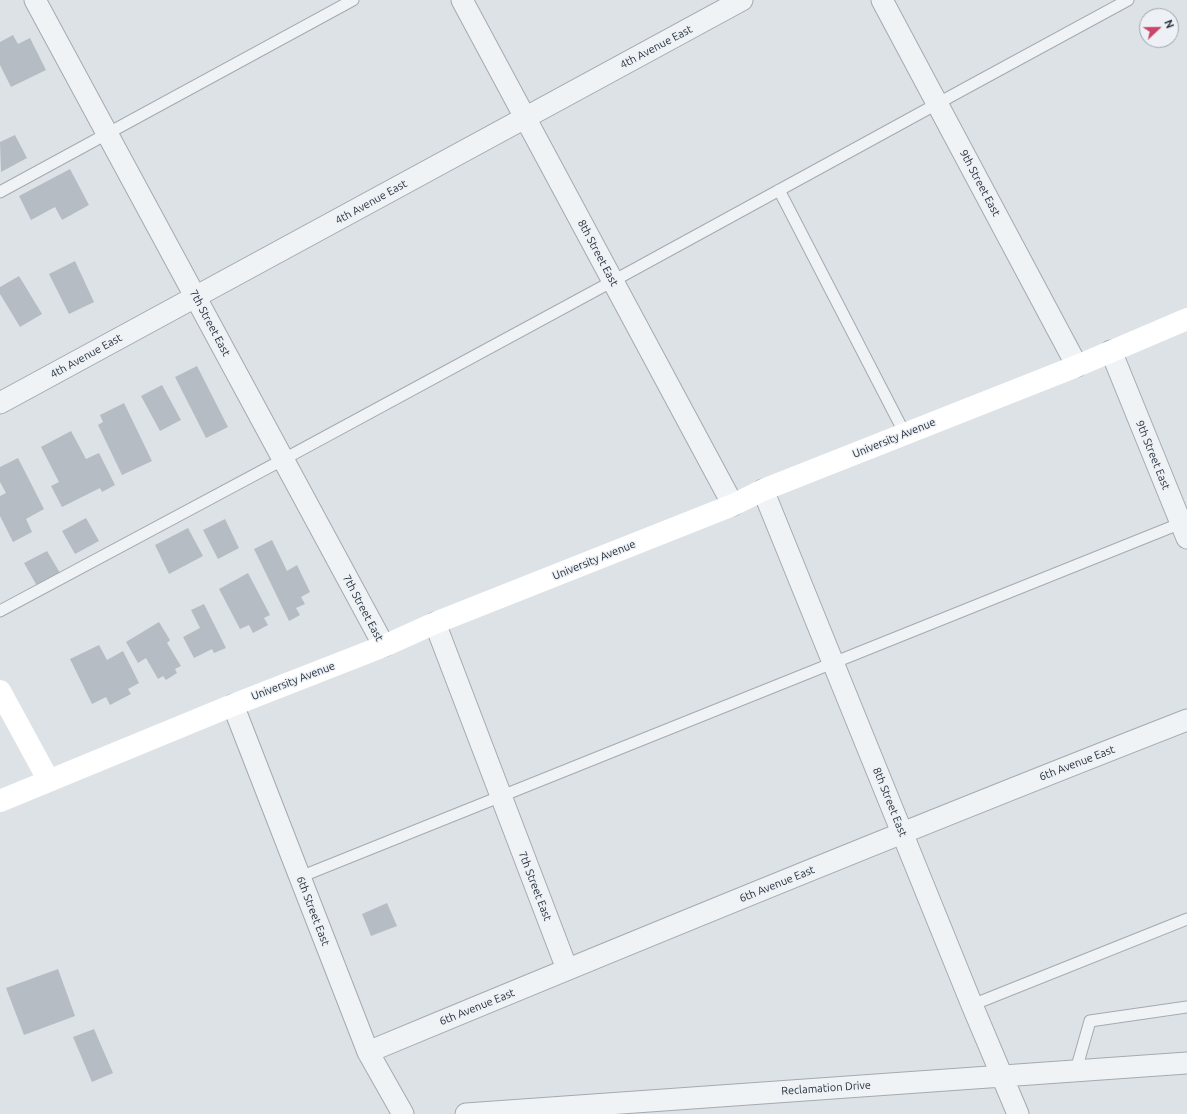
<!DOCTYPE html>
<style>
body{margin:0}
#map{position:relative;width:1187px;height:1114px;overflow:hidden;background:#dde2e7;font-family:Ubuntu,sans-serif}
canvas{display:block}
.north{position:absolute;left:1139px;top:8px;width:40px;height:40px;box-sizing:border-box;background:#edf1f5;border:1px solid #9ea5ab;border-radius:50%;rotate:68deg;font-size:11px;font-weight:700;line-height:16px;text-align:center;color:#27323d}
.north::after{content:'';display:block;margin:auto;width:14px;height:18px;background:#ca4569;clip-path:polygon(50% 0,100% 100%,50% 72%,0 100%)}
</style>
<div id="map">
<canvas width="1187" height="1114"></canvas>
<div class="north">N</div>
</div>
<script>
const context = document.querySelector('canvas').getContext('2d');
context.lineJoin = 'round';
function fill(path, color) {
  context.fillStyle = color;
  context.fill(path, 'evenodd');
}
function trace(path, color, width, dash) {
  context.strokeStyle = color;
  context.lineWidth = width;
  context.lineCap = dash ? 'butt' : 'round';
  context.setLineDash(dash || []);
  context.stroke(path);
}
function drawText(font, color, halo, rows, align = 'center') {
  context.font = font + ' Ubuntu,sans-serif';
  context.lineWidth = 3;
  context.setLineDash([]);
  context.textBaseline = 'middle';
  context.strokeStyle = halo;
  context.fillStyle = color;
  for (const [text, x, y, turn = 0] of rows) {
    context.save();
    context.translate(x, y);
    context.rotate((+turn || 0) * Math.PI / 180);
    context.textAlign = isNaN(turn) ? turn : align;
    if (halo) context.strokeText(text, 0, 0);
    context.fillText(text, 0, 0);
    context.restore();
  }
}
fill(new Path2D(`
 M13,35L18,44L30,38L46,70L11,87L0,65V42Z
 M15,135L27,158L1,172L0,142Z
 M70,169L89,205L62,220L55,207L31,220L19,196Z
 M75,261L94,302L69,314L49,274Z
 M19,276L42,314L20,327L0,294V287Z
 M197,366L228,427L206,438L175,377Z
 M162,385L181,420L160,431L141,396Z
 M124,403L152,461L122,475L98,425L103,422L100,415Z
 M71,431L86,459L99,453L115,485L102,492L100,488L62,507L51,486L59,482L41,447Z
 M18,458L44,509L26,519L32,532L13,542L0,516V496L6,493L0,482V467Z
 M86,518L99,541L75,554L62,531Z
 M225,519L239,548L218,559L203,530Z
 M188,528L203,556L169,574L155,545Z
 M272,540L287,571L297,565L310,592L301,597L305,604L296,608L300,615L289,621L254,549Z
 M47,551L60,573L37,586L24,563Z
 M248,573L270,615L264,618L268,625L253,633L249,625L240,629L219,589Z
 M204,604L226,648L214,653L212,649L194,658L183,637L200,628L191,610Z
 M159,622L170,640L167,643L181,666L175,669L177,673L166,680L163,676L158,679L146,658L138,663L126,642Z
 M99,645L107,660L123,651L139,683L128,689L131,694L110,705L106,697L92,704L70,659Z
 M387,903L397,926L371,936L362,914Z
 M58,969L75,1016L24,1035L6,988Z
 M94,1029L113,1073L92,1082L73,1037Z`), '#b5bcc3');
const lane = new Path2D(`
 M779,190L905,434
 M0,192L353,0
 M0,611C205,502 409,392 613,281C785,187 956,93 1128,0
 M300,877L1184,522
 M972,1005L1187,919
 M1076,1070L1090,1021L1187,1007`);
const street = new Path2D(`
 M35,0L384,646
 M462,0L733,505
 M882,0L1077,366
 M1111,351L1187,538
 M0,403L742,0
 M763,490L972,1005L1018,1114
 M435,623L567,969
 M233,705L368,1052L403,1114
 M368,1052C640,939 913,827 1187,720
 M466,1114L1187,1063`);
trace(lane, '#a3aab1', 13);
trace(street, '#a3aab1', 23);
trace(lane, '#f0f3f5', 11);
trace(street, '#f0f3f5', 21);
trace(new Path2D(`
 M0,691L49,781
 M0,801L233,705L384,646L435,623L733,505L763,490L1077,366L1187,319`), '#fff', 22);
drawText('11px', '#27323d', '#edf1f5', [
 ["4th Avenue East",656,47,-28],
 ["9th Street East",980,183,62],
 ["4th Avenue East",371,202,-29],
 ["8th Street East",598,253,62],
 ["7th Street East",210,323,62],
 ["4th Avenue East",86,356,-29],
 ["University Avenue",894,438,-22],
 ["9th Street East",1153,455,68],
 ["University Avenue",594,560,-22],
 ["7th Street East",363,608,62],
 ["University Avenue",293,681,-21],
 ["6th Avenue East",1077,763,-21],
 ["8th Street East",890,802,68],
 ["6th Avenue East",777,884,-22],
 ["7th Street East",535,886,69],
 ["6th Street East",313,911,69],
 ["6th Avenue East",477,1007,-22],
 ["Reclamation Drive",826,1088,-4]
]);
</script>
